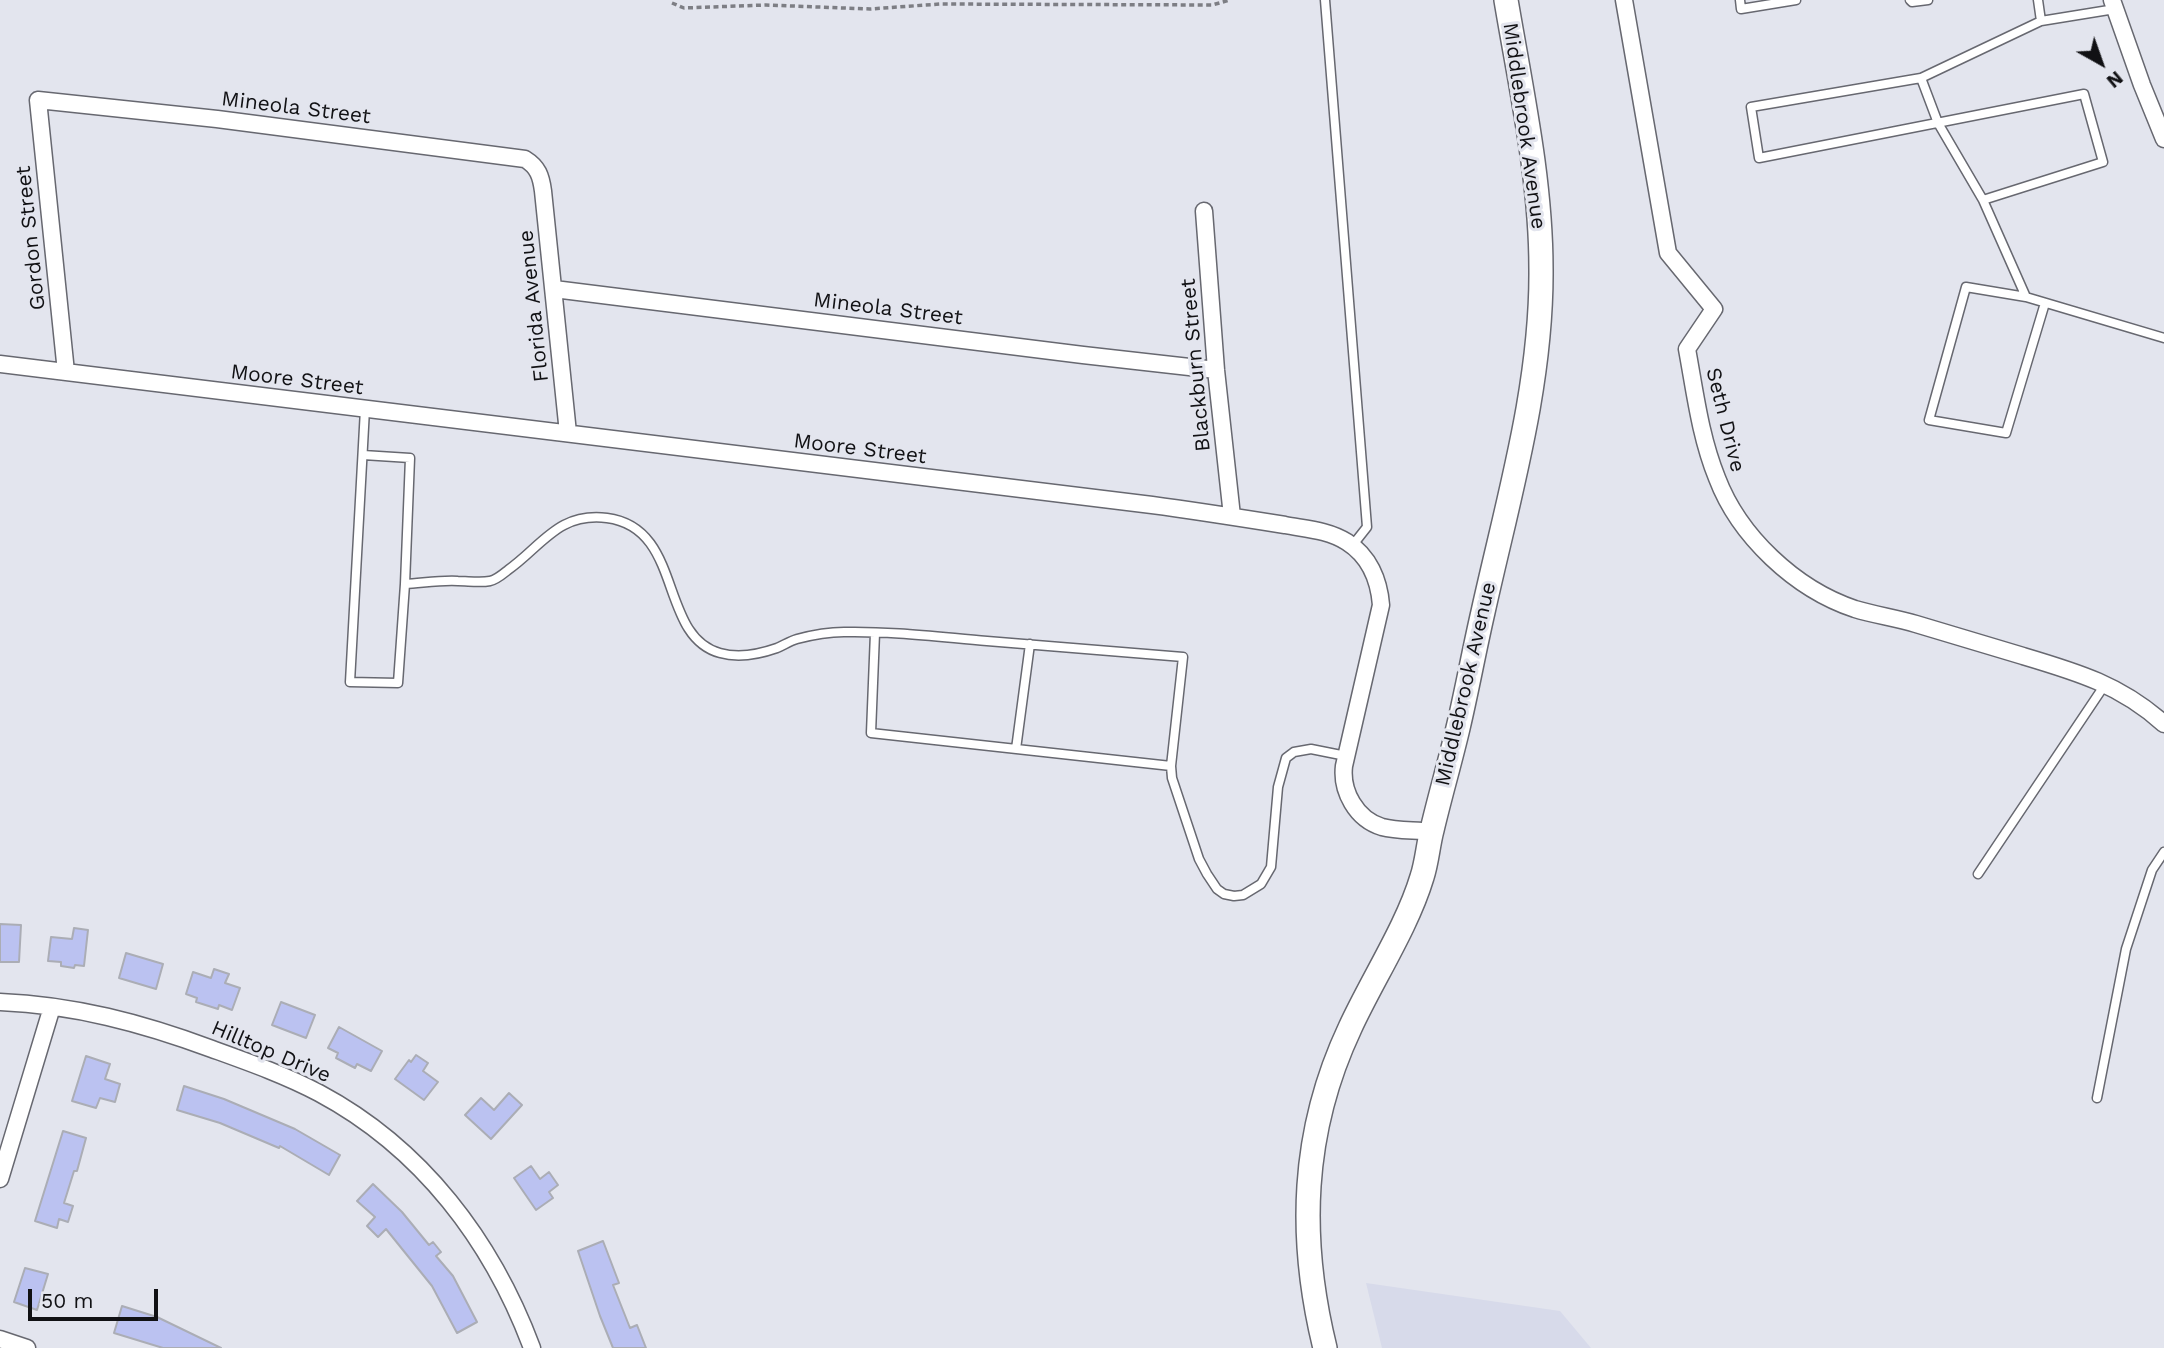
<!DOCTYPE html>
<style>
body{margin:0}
#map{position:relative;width:2164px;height:1348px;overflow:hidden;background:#e3e5ee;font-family:"Work Sans",sans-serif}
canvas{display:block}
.north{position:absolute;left:2066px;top:28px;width:70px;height:70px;-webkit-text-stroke:5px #e3e5ee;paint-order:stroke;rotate:140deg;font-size:19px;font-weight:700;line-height:28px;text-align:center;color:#111114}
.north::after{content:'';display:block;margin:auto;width:24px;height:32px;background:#111114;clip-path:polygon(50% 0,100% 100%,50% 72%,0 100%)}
.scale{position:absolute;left:28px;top:1289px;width:130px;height:32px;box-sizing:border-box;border:4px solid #111114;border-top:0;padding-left:9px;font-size:21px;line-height:24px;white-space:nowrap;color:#111114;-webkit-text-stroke:5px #e3e5ee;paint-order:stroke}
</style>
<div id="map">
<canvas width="2164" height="1348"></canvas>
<div class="north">N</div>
<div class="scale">50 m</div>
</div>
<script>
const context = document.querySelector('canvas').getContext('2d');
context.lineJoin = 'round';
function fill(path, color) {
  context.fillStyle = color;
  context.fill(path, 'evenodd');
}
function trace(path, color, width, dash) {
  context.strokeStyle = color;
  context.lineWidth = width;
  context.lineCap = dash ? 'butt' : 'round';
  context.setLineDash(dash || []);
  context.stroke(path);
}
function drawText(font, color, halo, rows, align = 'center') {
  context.font = font + ' "Work Sans",sans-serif';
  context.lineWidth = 6;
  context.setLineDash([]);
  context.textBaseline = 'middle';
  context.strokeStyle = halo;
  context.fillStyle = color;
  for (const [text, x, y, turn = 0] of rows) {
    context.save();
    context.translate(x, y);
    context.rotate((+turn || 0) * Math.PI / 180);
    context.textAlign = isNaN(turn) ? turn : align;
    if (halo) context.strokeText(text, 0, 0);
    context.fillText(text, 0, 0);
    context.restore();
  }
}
fill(new Path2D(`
 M1366,1283L1560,1311L1591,1348H1382Z`), '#d7daea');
const building = new Path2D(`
 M0,924L21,925L19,962H0Z
 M74,928L88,930L84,966L75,965L74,968L61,966V962L48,961L51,937L72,939Z
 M126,953L163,964L156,989L119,978Z
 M214,969L229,974L225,983L240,988L232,1010L219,1005L218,1009L196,1002L197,998L186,994L193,972L211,978Z
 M281,1002L315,1015L306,1038L272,1025Z
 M339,1027L382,1051L371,1071L357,1064L355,1068L336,1058L338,1053L328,1048Z
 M416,1055L428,1063L423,1071L438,1082L424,1100L395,1079L409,1060L411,1062Z
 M86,1056L110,1064L105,1079L120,1084L115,1102L100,1098L96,1108L72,1101Z
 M184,1086L224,1099L295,1129L340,1155L329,1175L280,1146L279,1148L220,1123L177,1110Z
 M509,1093L522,1105L491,1139L465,1115L481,1098L494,1110Z
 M63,1131L86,1138L77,1171H74L64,1203L73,1206L68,1222L59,1219L57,1228L35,1221Z
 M531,1166L540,1179L549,1172L558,1185L549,1192L553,1198L536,1210L514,1178Z
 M373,1184L402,1212L429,1245L433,1242L441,1252L436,1256L453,1276L477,1322L457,1333L432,1286L386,1229L378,1237L367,1226L375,1217L357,1201Z
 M603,1241L619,1283L613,1285L630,1328L637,1325L646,1348H613L600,1316L578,1251Z
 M25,1268L48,1274L37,1310L14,1302Z
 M122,1306L157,1317L221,1348H163L114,1333Z`);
fill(building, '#bbc2f1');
trace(building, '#abadb5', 2);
const lane = new Path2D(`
 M1325,0L1367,527L1352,546
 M1740,0L1741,9L1796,0
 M1910,0L1912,2L1928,0
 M2038,0L2041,21
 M2115,9L2041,21L1921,78L1751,107L1759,158L2084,94L2103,162L1983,200L2026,297L2164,338
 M1921,78L1938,123L1983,200
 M2026,297L1966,287L1929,420L2006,433L2045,303
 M365,409L350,682L398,683L405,584C423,583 440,580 458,581C468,581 480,583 490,581C496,580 503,574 508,570C542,546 558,512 607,518C684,528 658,636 720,653C738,658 760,654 777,648C784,645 790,641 797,639C812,635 828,632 844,632C892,631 939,637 987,641C1052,646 1117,652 1183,657L1171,766L1172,778L1199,859L1207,874L1217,889L1224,894L1234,896L1243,895L1261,884L1271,867L1278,787L1286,758L1294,752L1311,749L1346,756
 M363,455L410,458L405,584
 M875,633L871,733L1171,766
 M1016,749L1030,644
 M1978,874L2106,683
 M2097,1098L2126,949L2152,870L2164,852`);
const street = new Path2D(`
 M1624,0L1668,253L1714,309L1687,349C1695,392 1700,436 1717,478C1739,536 1795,589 1855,609C1875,615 1896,618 1916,624C1952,635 1987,645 2023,656C2077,672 2121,685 2164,724
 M2112,0L2142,85L2164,139
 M1204,211L1216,370L1232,516
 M554,289L1083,355L1216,370
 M0,364L1152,505C1197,511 1241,518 1285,525C1306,529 1328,530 1347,542C1369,556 1379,580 1381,605L1344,766C1341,791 1356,819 1382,827C1397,831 1416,830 1431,832
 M66,372L38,100L217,119L525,159C538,167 541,176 543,191L568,433
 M0,1002C74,1005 142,1023 212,1049C248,1062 285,1075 319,1093C422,1148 492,1241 532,1348
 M0,1179L52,1007
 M0,1339L27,1348`);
const secondary = new Path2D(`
 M1325,1348C1298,1238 1301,1132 1350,1028C1372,980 1407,927 1422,877C1427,862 1428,845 1432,830C1440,796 1450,762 1458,728C1467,690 1474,651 1483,612C1508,499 1542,386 1541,269C1541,179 1521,89 1506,0`);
trace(lane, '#676870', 11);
trace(street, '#676870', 19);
trace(secondary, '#676870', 26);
trace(new Path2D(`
 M672,3L684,8L766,5L870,9L940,4L1212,5L1230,0`), '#7d7e84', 3.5, [5, 3.5]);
trace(lane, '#fff', 8);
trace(street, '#fff', 16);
trace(secondary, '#fff', 23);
drawText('21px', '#111114', '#e3e5ee', [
 ["Mineola Street",296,108,7],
 ["Middlebrook Avenue",1524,126,82],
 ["Gordon Street",31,238,-96],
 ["Florida Avenue",534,306,-96],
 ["Mineola Street",888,309,7],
 ["Blackburn Street",1196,365,-95],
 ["Moore Street",297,380,7],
 ["Seth Drive",1725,420,76],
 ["Moore Street",860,449,7],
 ["Middlebrook Avenue",1466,684,-77],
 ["Hilltop Drive",271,1052,23]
]);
</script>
